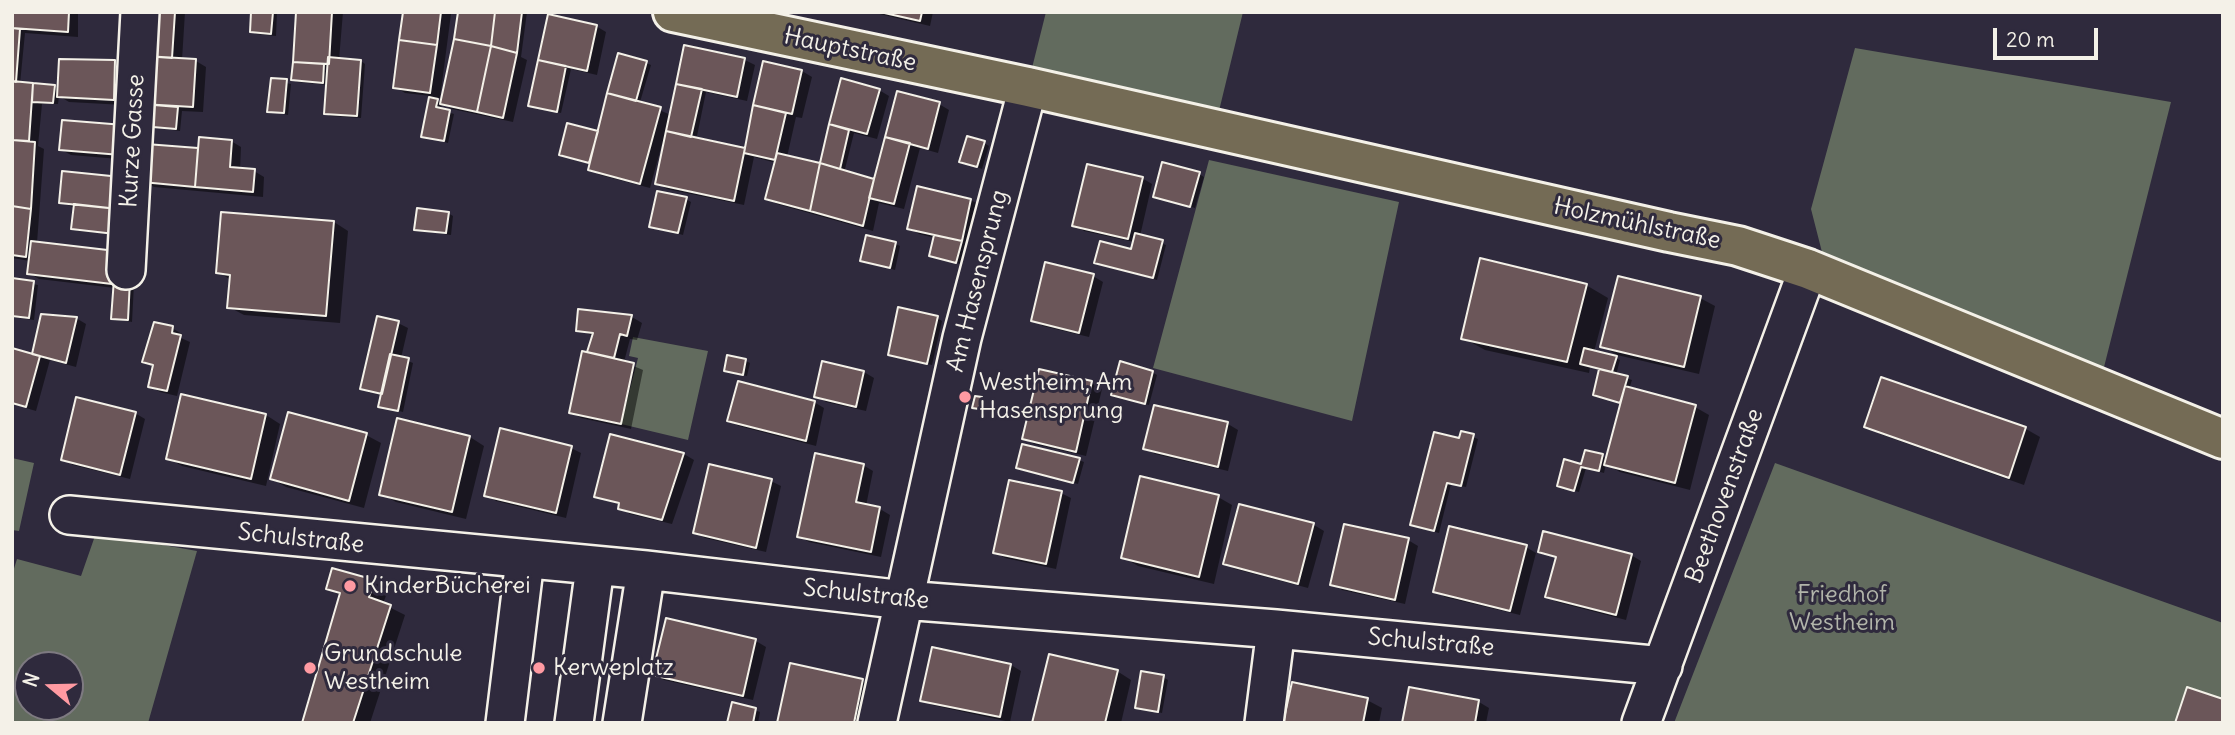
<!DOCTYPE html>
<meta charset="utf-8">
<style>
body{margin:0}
#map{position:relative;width:2235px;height:735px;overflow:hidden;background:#2f2a3d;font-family:Delius,sans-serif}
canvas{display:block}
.frame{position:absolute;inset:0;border:14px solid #f4f1e8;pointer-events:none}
.north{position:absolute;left:14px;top:651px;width:70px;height:70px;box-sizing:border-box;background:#2f2a3d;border:2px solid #7e7a81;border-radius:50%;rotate:289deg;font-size:19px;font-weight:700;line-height:28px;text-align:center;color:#f4f1e8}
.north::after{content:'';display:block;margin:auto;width:24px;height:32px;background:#ff9aa2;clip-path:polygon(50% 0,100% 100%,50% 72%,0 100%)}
.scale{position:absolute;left:1993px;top:28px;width:105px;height:32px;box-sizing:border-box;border:4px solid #f4f1e8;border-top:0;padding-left:9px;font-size:21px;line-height:24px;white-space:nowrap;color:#f4f1e8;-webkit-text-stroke:5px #2f2a3d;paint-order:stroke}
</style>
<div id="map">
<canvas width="2235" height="735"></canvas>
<div class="frame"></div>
<div class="north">N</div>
<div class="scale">20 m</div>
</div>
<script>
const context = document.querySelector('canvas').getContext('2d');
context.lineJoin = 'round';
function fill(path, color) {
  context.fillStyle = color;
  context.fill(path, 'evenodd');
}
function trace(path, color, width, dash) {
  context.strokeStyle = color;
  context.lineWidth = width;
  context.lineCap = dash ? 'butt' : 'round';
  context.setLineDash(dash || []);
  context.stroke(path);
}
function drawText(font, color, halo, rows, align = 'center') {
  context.font = font + ' Delius,sans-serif';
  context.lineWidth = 6;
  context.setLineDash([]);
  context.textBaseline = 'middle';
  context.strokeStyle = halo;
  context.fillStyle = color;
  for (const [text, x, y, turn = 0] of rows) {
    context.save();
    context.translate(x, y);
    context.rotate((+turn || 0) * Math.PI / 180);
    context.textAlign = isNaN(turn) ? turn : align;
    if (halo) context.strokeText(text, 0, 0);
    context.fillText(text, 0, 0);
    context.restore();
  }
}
fill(new Path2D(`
 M1046,12H1243L1218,115L1030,76Z
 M1855,48L2171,102L2103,371L1823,256L1811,209Z
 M1209,160L1399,202L1352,421L1153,368Z
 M633,337L708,351L688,440L621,424L638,358L629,356Z
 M12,458L34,463L19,531L12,530Z
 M1775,463L2223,623V723H1674Z
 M96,533L197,551L148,723H12V575L17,559L81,576ZM28,665H70V707H28Z`), '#626b5e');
fill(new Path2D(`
 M12,12H78V37L25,33L20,84L55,86L59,89L61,61L115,62L125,68L124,105L69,102L59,96L58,104H42L38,146L44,149L37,243L134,284L132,322L113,318L115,288L39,279L29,273L30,261L12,258Z
 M149,12H185L182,60L196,61L206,67L203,112L182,111L180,131L148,127Z
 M253,12H277L276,36L256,34L252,31Z
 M298,12H343L339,60L361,61L365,64L361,118L330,116L326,113L328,85L297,82L293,79Z
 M404,12L451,14L440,98L431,97L442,103L460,12H527L521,57L527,60L513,122L452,109L442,103L441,110L454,114L448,143L423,136L431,96L405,93L395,87Z
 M871,12H933L930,26Z
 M596,26L606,32L597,75L571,69L561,113L530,105Z
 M745,60L755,65L747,101L706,92L697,136L671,131V134L747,150L764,63L802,71L812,77L802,118L796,117L787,157L832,170L822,162L831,124L879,90L889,96L877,139L854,133L844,173L875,181L939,104L949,110L938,153L920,148L904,209L879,203L873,231L777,204L767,198L776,163L754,157L744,205L667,189L657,183L665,145L662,144L650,188L600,175L590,169L591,164L561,155L599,133L646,63L651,65L640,102L671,115L677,85Z
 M272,80L291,84L288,115L269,111Z
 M123,127L131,160L71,155L60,149Z
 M231,141L241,147L240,170L254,171L264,177L263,197L154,187L144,181L147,146L200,150Z
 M984,143L989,146L982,169L961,161Z
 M1199,174L1204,177L1195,208L1155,196Z
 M1142,178L1152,184L1140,236L1166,245L1157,280L1096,262L1132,251L1134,242L1084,231L1074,225Z
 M686,199L691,202L683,235L651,226Z
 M971,200L981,206L972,246L966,244L961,264L936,258L935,238L919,234L909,228Z
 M61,202L122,213L119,235L78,231L73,228L75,208Z
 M448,213L453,216L451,235L421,231L416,229Z
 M334,222L348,231L340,323L244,315L229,307L231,280L218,272Z
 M896,244L900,246L895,270L862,260Z
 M1093,276L1103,282L1089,337L1043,326L1033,320Z
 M12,280L38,285L34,320L12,317Z
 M1586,285L1608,298L1594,352L1620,360L1616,375L1632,380L1629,389L1695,407L1709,415L1690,490L1620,472L1606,464L1604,473L1586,468L1579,492L1564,488L1566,461L1583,466L1602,456L1607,459L1622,403L1595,394L1601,369L1590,367L1589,373L1485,350L1463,338Z
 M1700,298L1715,306L1699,374L1617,355L1602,346Z
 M580,310L632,317L642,323L637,340L630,339L624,362L643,370L631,429L581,418L571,412L594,336L578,330Z
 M76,318L86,324L76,367L50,360L36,411L12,404V350L33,356Z
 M937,318L942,321L932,365L894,356Z
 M398,323L408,328L401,358L413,363L403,412L380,406L383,396L371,393L389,398L390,394L370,390V393L362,388Z
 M172,328L182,334L181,338L190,342L177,396L160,392L150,386L154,367L144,361Z
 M746,361L750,363L747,376L726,370Z
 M1040,371L1092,383L1102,389L1086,456L1034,444L1024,438Z
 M864,372L874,378L866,411L826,402L816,396Z
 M1152,372L1157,375L1149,405L1117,397Z
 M1882,379L2026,429L2040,437L2024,485L1880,434L1866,426Z
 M182,396L266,415L280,424L266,486L182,466L168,458Z
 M982,399L986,402L984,411L974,407Z
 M814,402L824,408L816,446L739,426L729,421Z
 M135,413L145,419L130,479L73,465L63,459Z
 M1228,424L1238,430L1228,471L1155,454L1145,448Z
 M1462,433L1478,439L1466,487L1451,484L1439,533L1416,527L1412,524L1460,441Z
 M366,435L381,443L364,508L286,487L272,479Z
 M611,436L684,454L694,460L672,524L630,514L620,508V505L596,496Z
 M470,437L484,446L466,519L396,502L381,494Z
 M571,448L581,453L566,518L496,501L486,495Z
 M1079,460L1084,462L1078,484L1018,468Z
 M863,465L873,471L866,506L880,509L890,515L881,557L809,542L799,536Z
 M771,481L781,486L766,552L705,538L695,533Z
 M1061,493L1071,498L1056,569L1005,558L995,552Z
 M1218,497L1232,505L1214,584L1138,566L1123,557Z
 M1240,506L1314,525L1324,531L1308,588L1235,569L1225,563Z
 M1408,540L1418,546L1405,604L1342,590L1332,584Z
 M1526,547L1536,553L1520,615L1445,597L1435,591Z
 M1540,551L1631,555L1641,561L1626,620L1557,602L1547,596L1557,559Z
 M374,582L388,590L383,604L405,615L370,723H305L341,596L328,589Z
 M667,621L756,641L766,647L753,700L664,680L654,674Z
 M791,665L863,681L877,689L870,723H778Z
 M1011,665L1021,671L1010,722L932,705L922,700Z
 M1117,671L1131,680L1121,723H1034Z
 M1163,677L1168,680L1162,713L1137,707Z
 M1410,689L1479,702L1489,708L1486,723H1404Z
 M1367,700L1382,708L1379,723H1285Z
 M755,710L760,712L758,723H729Z`), '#0007');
const building = new Path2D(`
 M12,12H69L68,32L12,28Z
 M147,12H175L172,58L144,56Z
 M251,12H273L271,34L250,32Z
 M296,12H332L329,64L293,62Z
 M403,12H441L437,45L399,40Z
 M458,12H495L491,46L454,39Z
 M495,12H522L517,53L491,46Z
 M880,12H922L920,21Z
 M548,14L597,25L587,71L538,60Z
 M12,28L20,29L16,82L12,81Z
 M454,39L491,46L477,112L440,104Z
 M399,40L437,45L430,93L393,88Z
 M684,45L745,58L737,97L676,84Z
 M491,46L517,53L503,118L477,112Z
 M618,53L647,61L636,101L607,93Z
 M144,56L196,59L193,107L142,104Z
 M328,57L361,60L357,116L324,114Z
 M59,59L115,60L114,100L57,97Z
 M538,60L566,66L557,112L528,106Z
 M763,61L802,70L792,114L753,105Z
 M293,62L324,64L323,83L291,80Z
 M271,78L287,79L284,113L267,112Z
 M841,78L880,89L867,134L829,124Z
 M12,81L33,83L29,141L12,140Z
 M33,83L55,85L53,103L32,102Z
 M676,84L702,89L691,137L666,131Z
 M897,91L940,102L928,149L885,137Z
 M607,93L661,107L640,184L588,170Z
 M429,97L438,99L436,107L450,110L444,141L421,137Z
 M142,104L178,107L176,129L141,126Z
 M753,105L786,113L775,160L744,153Z
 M62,120L124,125L121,155L59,150Z
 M567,123L598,131L589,163L559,155Z
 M829,124L849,130L840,169L820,163Z
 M666,131L745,148L734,201L655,184Z
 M967,136L985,141L977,167L959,162Z
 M199,137L232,140L230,167L255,169L253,192L195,187Z
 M885,137L910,143L894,204L869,198Z
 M12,140L35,142L31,209L12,206Z
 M146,144L198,148L195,187L142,182Z
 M777,153L820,163L810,211L765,199Z
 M1162,162L1200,172L1190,207L1153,197Z
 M820,163L874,179L863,226L810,211Z
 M1087,164L1143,177L1128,239L1072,226Z
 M62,171L121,177L118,209L59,203Z
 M917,186L971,199L962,241L907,229Z
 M657,191L687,197L678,233L649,227Z
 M74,204L118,209L115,234L71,229Z
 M12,206L31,209L26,257L12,255Z
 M417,208L449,212L446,233L414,230Z
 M221,212L334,221L326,316L227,308L230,275L216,273Z
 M1135,233L1163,240L1153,278L1094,263L1100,241L1131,249Z
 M866,235L896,242L890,268L860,261Z
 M934,235L962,241L956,263L929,256Z
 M31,241L116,251L112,284L27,274Z
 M1480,258L1587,284L1567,362L1461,339Z
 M1045,262L1094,274L1079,333L1031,321Z
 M1618,276L1701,296L1684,367L1600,347Z
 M12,278L34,281L29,318L12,316Z
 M114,279L130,280L128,320L111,319Z
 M898,307L938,316L927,364L888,355Z
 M578,309L632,315L627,336L620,334L614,358L587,352L593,333L576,331Z
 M41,314L77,317L66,363L32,354Z
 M377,316L399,321L382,394L360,389Z
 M154,322L173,326L172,333L181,335L167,391L148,387L153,365L142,362Z
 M12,348L40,356L26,407L12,403Z
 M1584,348L1617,356L1612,372L1580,364Z
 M582,351L634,363L621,424L569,413Z
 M390,354L409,358L398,411L378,407Z
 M727,355L746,359L743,375L724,371Z
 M822,361L864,371L856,407L814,397Z
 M1120,361L1153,371L1145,404L1111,395Z
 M1039,369L1092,381L1076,452L1022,439Z
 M1599,369L1628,376L1620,403L1593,395Z
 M1881,377L2026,427L2009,478L1864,427Z
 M738,381L815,401L806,441L727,421Z
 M1625,386L1696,405L1675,483L1604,465Z
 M181,394L266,414L251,479L166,459Z
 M975,396L982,397L979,409L972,408Z
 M76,397L136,412L120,475L61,460Z
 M1154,405L1228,422L1218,467L1143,449Z
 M288,412L367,433L349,501L270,479Z
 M397,418L470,436L452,512L379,495Z
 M500,428L572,446L556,513L484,496Z
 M1461,431L1474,434L1461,486L1447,483L1434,531L1410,525L1434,432L1459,438Z
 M610,434L684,453L662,520L618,509L619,503L594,497Z
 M1022,444L1080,458L1073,483L1016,468Z
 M1585,450L1603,454L1599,471L1581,467L1574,491L1557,486L1564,459L1581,464Z
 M815,453L864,464L856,502L880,507L871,552L797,537Z
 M709,464L772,479L756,548L693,533Z
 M1140,476L1219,495L1199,577L1121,558Z
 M1009,480L1062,491L1046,564L993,553Z
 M1239,504L1314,523L1298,584L1223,564Z
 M1344,524L1409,538L1395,600L1330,585Z
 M1449,526L1527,545L1510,611L1433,592Z
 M1543,531L1632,554L1616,615L1545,597L1556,557L1538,552Z
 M332,568L375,580L369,597L391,605L353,723H302L340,593L326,589Z
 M666,618L756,639L743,696L652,675Z
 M932,647L1011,664L1000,717L920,701Z
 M1049,654L1118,670L1105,723H1032Z
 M790,663L863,679L854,723H777Z
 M1141,671L1164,675L1158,712L1135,708Z
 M1292,682L1368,698L1363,723H1283Z
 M1409,687L1479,700L1475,723H1402Z
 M2187,687L2223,699V723H2175Z
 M732,702L756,708L753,723H727Z`);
fill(building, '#6b5659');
trace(building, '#f4f1e8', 2);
const minor = new Path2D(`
 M126,270L140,12
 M69,515L646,570L904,600L1276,629L1663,666
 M505,723L525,560
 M574,723L595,567
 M622,723L646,570
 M877,723L962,338L1028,87
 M1264,723L1276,629
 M1641,723L1808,269`);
const major = new Path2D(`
 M673,12L1028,87L1669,232L1738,246L1808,269L2223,439`);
trace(minor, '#f4f1e8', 42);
trace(major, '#f4f1e8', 44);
trace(minor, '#2f2a3d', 37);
trace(major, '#746b55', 38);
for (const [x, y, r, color] of [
 [965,397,7,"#ff9aa2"],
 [350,586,7,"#ff9aa2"],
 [310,668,7,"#ff9aa2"],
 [539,668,7,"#ff9aa2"]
]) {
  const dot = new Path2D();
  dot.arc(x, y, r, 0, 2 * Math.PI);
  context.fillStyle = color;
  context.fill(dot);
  trace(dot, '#2f2a3d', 2.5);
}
drawText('24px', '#f4f1e8', '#2f2a3d', [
 ["Hauptstraße",850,50,12],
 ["Kurze Gasse",133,141,-87],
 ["Holzmühlstraße",1637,224,12],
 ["Am Hasensprung",978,281,-76],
 ["Beethovenstraße",1725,496,-70],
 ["Schulstraße",301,539,6],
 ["Schulstraße",866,595,6],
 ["Schulstraße",1431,643,5]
]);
drawText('24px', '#f4f1e8', '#2f2a3d', [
 ["Westheim, Am",979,383],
 ["Hasensprung",979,411],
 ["KinderBücherei",364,586],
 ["Grundschule",324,654],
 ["Westheim",324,682],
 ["Kerweplatz",553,668]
], 'left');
drawText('24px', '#b2b5aa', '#2f2a3d', [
 ["Friedhof",1842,595],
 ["Westheim",1842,623]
]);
</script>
